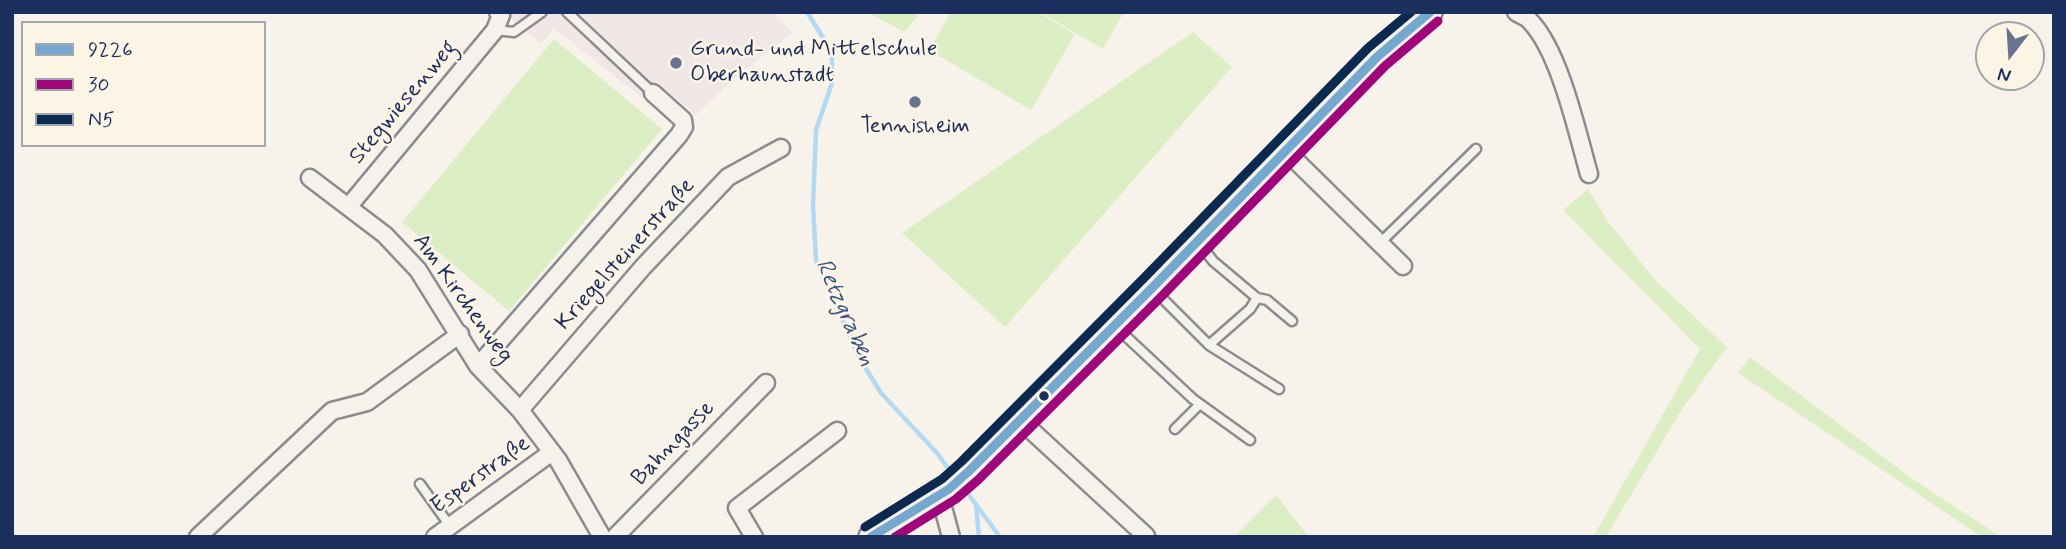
<!DOCTYPE html>
<meta charset="utf-8">
<style>
body{margin:0}
#map{position:relative;width:2066px;height:549px;overflow:hidden;background:#f7f3ea;font-family:Mynerve,sans-serif}
canvas{display:block}
.frame{position:absolute;inset:0;border:14px solid #1b2f5e;pointer-events:none}
.legend{position:absolute;left:21px;top:21px;width:245px;height:126px;box-sizing:border-box;background:#fcf5e5;border:2px solid #a2a6af;margin:0;padding:9px 12px;list-style:none;font-size:21px;color:#1b2f5e}
.legend li{display:flex;align-items:center;gap:14px;height:35px}
.legend b{width:35px;border:2px solid #a2a6af}
.north{position:absolute;left:1975px;top:21px;width:70px;height:70px;box-sizing:border-box;background:#fcf5e5;border:2px solid #a2a6af;border-radius:50%;rotate:197deg;font-size:19px;font-weight:700;line-height:28px;text-align:center;color:#1b2f5e}
.north::after{content:'';display:block;margin:auto;width:24px;height:32px;background:#68748f;clip-path:polygon(50% 0,100% 100%,50% 72%,0 100%)}
</style>
<div id="map">
<canvas width="2066" height="549"></canvas>
<div class="frame"></div>
<ul class="legend">
<li><b style="height:9px;background:#75a8ce"></b>9226</li>
<li><b style="height:9px;background:#9e067a"></b>30</li>
<li><b style="height:9px;background:#0c294f"></b>N5</li>
</ul>
<div class="north">N</div>
</div>
<script>
const context = document.querySelector('canvas').getContext('2d');
context.lineJoin = 'round';
function fill(path, color) {
  context.fillStyle = color;
  context.fill(path, 'evenodd');
}
function trace(path, color, width, dash) {
  context.strokeStyle = color;
  context.lineWidth = width;
  context.lineCap = dash ? 'butt' : 'round';
  context.setLineDash(dash || []);
  context.stroke(path);
}
function drawText(font, color, halo, rows, align = 'center') {
  context.font = font + ' Mynerve,sans-serif';
  context.lineWidth = 5;
  context.setLineDash([]);
  context.textBaseline = 'middle';
  context.strokeStyle = halo;
  context.fillStyle = color;
  for (const [text, x, y, turn = 0] of rows) {
    context.save();
    context.translate(x, y);
    context.rotate((+turn || 0) * Math.PI / 180);
    context.textAlign = isNaN(turn) ? turn : align;
    if (halo) context.strokeText(text, 0, 0);
    context.fillText(text, 0, 0);
    context.restore();
  }
}
fill(new Path2D(`
 M503,12H773L793,33L731,81L696,115L658,83L643,99L554,28L541,44Z`), '#f0e7e6');
fill(new Path2D(`
 M867,12H921L904,32Z
 M951,12H1038L1075,34L1031,110L929,50Z
 M1040,12H1124L1103,49Z
 M1193,32L1232,67L1005,327L902,233Z
 M554,39L662,129L509,311L402,222Z
 M1588,189L1609,223L1656,281L1727,347L1682,409L1606,537H1593L1700,349L1563,210Z
 M1750,357L1914,480L2001,537H1982L1738,373Z
 M1276,495L1309,537H1234Z`), '#dceec4');
trace(new Path2D(`
 M807,12L832,52V83L816,130L813,206L816,260L860,359L881,393L937,453L953,475
 M963,487L1000,537
 M976,505L979,537`), '#b4d9f2', 4.5);
const lane = new Path2D(`
 M567,12L653,93
 M495,30L514,32L542,12
 M1380,243L1476,149
 M1200,244L1213,261L1257,298L1267,300L1292,321
 M1153,289L1209,345L1279,389
 M1117,328L1193,399L1250,440
 M1209,345L1250,309L1257,298
 M1175,429L1200,404
 M420,484L450,526`);
const street = new Path2D(`
 M1516,12C1520,15 1527,17 1530,21C1560,52 1577,132 1589,174
 M1286,151L1403,266
 M310,178L385,235L418,270L478,366L520,410L558,460L602,537
 M349,206L495,30L501,15L498,12
 M478,366L679,135L684,127L683,120L653,93
 M520,410L643,267L728,177L781,148
 M1020,420L1146,536
 M935,498L944,511L951,537
 M198,537L332,411L367,402L460,334
 M435,537L552,452
 M615,537L766,383
 M754,537L737,508L837,431`);
const secondary = new Path2D(`
 M871,537L949,489L969,471L1152,288L1377,57L1430,12`);
trace(lane, '#8a8c91', 13);
trace(street, '#8a8c91', 21);
trace(secondary, '#8a8c91', 28);
trace(lane, '#f5f2ec', 8);
trace(street, '#f5f2ec', 16);
trace(secondary, '#f5f2ec', 23);
trace(new Path2D(`
 M871,537L949,489L969,471L1152,288L1377,57L1430,12`), '#75a8ce', 9);
trace(new Path2D(`
 M895,537L956,499L978,480L1161,297L1385,66L1438,21`), '#9e067a', 9);
trace(new Path2D(`
 M865,527L942,479L961,462L1143,279L1368,48L1411,12`), '#0c294f', 9);
for (const [x, y, r, color] of [
 [676,63,7,"#68748f"],
 [915,102,7,"#68748f"],
 [1044,396,6,"#1b2f5e"]
]) {
  const dot = new Path2D();
  dot.arc(x, y, r, 0, 2 * Math.PI);
  context.fillStyle = color;
  context.fill(dot);
  trace(dot, '#fcf5e5', 2.5);
}
drawText('23px', '#1b2f5e', '#fcf5e5', [
 ["Grund- und Mittelschule",690,50],
 ["Oberhaunstadt",690,76],
 ["Tennisheim",915,127,"center"]
], 'left');
drawText('23px', '#1b2f5e', '#fcf5e5', [
 ["Stegwiesenweg",404,103,-50],
 ["Kriegelsteinerstraße",626,255,-48],
 ["Am Kirchenweg",462,299,54],
 ["Bahngasse",674,444,-46],
 ["Esperstraße",481,476,-36]
]);
drawText('italic 24px', '#3a5784', '#fcf5e5', [
 ["Retzgraben",844,313,66]
]);
</script>
